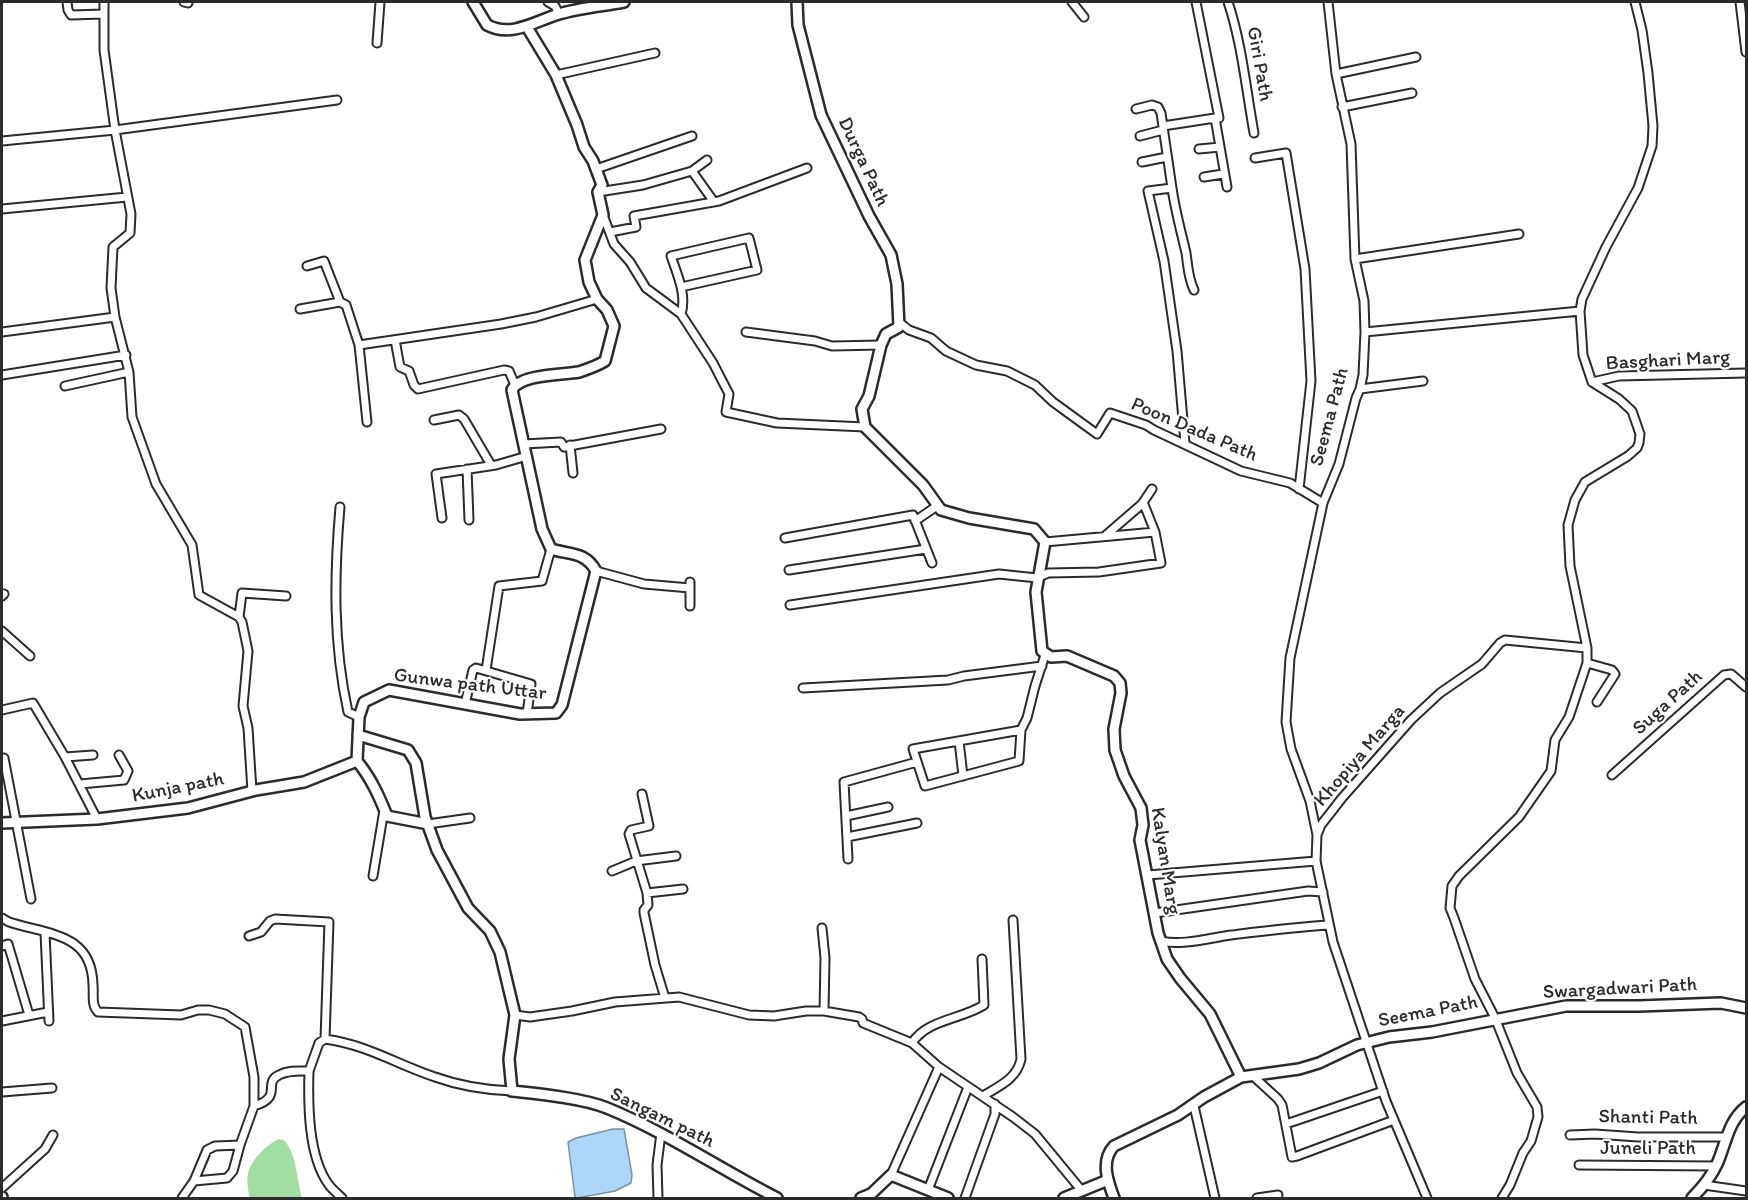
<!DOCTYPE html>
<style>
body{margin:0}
#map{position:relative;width:1748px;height:1200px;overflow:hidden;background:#fff;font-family:Itim,sans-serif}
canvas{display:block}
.frame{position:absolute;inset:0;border:3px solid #2b2b2b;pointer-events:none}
</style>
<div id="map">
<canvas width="1748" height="1200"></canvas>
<div class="frame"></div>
</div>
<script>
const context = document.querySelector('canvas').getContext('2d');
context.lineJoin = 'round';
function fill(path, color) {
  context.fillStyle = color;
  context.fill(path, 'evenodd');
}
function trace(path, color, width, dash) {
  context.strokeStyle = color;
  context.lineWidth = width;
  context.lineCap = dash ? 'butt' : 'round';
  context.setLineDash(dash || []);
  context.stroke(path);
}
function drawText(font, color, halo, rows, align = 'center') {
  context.font = font + ' Itim,sans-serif';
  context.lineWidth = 4.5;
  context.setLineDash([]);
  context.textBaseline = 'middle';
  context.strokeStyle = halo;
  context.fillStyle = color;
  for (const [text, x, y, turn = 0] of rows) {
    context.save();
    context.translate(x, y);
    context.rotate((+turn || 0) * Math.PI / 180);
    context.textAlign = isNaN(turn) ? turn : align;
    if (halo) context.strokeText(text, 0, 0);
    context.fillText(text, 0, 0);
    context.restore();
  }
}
fill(new Path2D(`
 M279,1139L284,1140C297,1155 297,1180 302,1198H249C249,1191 246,1182 248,1174C250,1161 267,1144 279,1139Z`), '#a2dda3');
const water = new Path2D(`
 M613,1129H624L632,1175L631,1183L615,1191L577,1198L575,1197L568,1142L576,1138Z`);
fill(water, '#aed6f8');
trace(water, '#7a92a6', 1.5);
const street = new Path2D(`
 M67,2L68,10L71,15L103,14
 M104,2V50L115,130L131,214L130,233L113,247L111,288L115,317L129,372L132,417L156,484L192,545L199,595L239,617L242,622L248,651L243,706L248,728L252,791
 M184,2L188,3
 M548,2L555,6L559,14
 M1072,2L1084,17
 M1196,2L1219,118H1215
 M1228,2C1242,44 1246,89 1254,133
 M1740,2L1746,52
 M377,43L380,2
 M1336,74L1416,57
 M556,75L655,53
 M1342,107L1412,93
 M1136,109L1152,105L1158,107L1161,113L1172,188L1148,191L1164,261L1177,351L1185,443
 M1163,126L1215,118L1227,187
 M1140,136L1163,130
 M2,141L115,130L337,100
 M1199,149L1220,147
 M1255,158L1286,153L1305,269L1311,381L1299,489
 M1142,162L1167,157
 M596,169L692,136
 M692,171L714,202
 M1204,177L1223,174
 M1172,188C1175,210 1181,231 1186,253C1188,266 1188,278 1194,290
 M598,192L643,185L692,171L707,160
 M2,209L127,197
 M603,215L614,244L630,262L646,288L681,314L713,363L729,394L726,412L777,423L865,427
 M610,232L636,227L634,216L719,201L807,168
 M1355,259L1519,234
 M307,266L324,261L340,302
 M300,309L340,302L346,305L359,345L367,422
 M681,314C687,295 677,274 671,256L749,238L757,270L681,287
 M900,323L909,330L931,338L946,351L976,365L1007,371L1035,385L1053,402L1097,434L1110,413L1146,425L1154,430L1241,471L1290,483L1323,503
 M2,332L115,317
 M746,332L815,341L832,346L881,345
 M1365,332L1580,311
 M395,340L400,367L409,371L414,385L418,389L504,370L509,371L515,385
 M359,345L501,324L536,317L597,299
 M2,375L126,355
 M1592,382L1619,376L1746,373
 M65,386L129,372
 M1360,389L1423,381
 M434,420L459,415L464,419L491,465
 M524,444L561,442L564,447L661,429
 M570,445L573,473
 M467,469L469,520
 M1143,502L1155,532
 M340,507C334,576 333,644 348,712L359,717
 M442,518L436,474L496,465L527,456
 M915,521L937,506
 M1105,536L1142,504L1152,489
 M785,538L913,515L932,563
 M789,570L926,549
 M596,571L644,584L690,588
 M2,596L4,594
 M790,605L999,574L1037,578L1048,573L1099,572L1161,563L1155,532L1045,542
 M690,606V582
 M239,617L242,593L286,596
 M2,631L30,656
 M1587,663L1612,670L1615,674L1597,702
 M486,670L499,586L542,581L551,549
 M803,688L948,680L964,676L1042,666
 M465,704L473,670L476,668L531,684L527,714
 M2,710L33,703L65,757L97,819
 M1021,730L913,749L925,786L1019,761L1021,730L1027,718L1035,686L1045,655
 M959,741L963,776
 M65,757L93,755
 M4,758L31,899
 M1612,775L1724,675L1731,674L1746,687
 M80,784L124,780L128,771L119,755
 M642,794L649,826L631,830L629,834L647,893L648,905L644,910V913L655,965L665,998
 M846,816L888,807
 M428,824L470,818
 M1317,835L1310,801L1291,749L1286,722L1290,658L1323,503L1339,464L1356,398L1360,389L1363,375L1365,332L1364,301L1355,259L1351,144L1336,74L1328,2
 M847,837L917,823
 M848,859L844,782L917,762
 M612,871L636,861L676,856
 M1148,875L1316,861
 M373,876L384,810
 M647,893L683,889
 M1155,913L1308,891L1323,892
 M2,918L9,922C49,935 92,933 93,985C94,995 91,1005 98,1012L181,1015L198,1010H209L225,1014L245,1027L254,1077V1106L240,1145L233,1171L227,1178L194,1181L182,1198
 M822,928L825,958L824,1011
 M45,933L49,1021
 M249,936L261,932L270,921L275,919L329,922L325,1039
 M1161,941C1182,946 1209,938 1231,935C1264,931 1296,927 1329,925
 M2,946L8,944L29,1015
 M515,1015L530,1017L572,1011L615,1002L679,997L749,1015L774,1016L806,1011H824L859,1017L862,1019L863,1023L912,1043L939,1067L1013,1117L1035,1134L1082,1191
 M2,1021L48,1012
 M912,1043C928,1019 960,1020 984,1005L982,959
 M309,1071C308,1104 308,1157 329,1185C333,1190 338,1194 342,1198
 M1253,1076L1278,1099L1282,1105L1292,1157L1297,1156L1394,1120
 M2,1092L52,1088
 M983,1096C999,1086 1017,1079 1021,1059L1013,920
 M254,1106C284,1097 262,1083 279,1075C288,1070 299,1071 309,1071L319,1043L325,1039C368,1045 396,1064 435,1077C460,1086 485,1090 512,1091
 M1194,1106L1215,1198
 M1286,1124L1383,1091
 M1570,1135L1595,1134L1638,1137H1726
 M1579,1165L1716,1166
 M891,1175L939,1067
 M194,1181L207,1150L215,1146L240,1145
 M1704,1185L1746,1191
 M2,1188L45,1149L53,1135
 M928,1190L968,1087
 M658,1198L657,1165L661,1133
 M965,1198L995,1114V1104
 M1257,1198L1278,1195
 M1427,1198L1386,1101L1333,942L1316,861L1317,835L1321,825L1342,798L1411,720L1440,693L1482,664L1500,643L1505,640L1587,648
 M1502,1198L1510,1185L1523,1153L1531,1141L1538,1117L1537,1107L1517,1073L1495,1018L1475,979L1454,918L1450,908L1452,886L1459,876L1519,817L1551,771L1555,740L1569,717L1587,663V648L1570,566L1568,525L1575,500L1585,482L1628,456L1637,448L1639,443L1640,434L1632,411L1619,399L1592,382L1583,355L1580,311L1582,299L1606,247L1638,188L1652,146L1653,126L1648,73L1642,30L1635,2`);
const secondary = new Path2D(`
 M473,2L487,25C512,38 535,21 559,14C579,8 602,6 624,2
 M797,2L798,25L821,115L869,216L891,255L897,284L899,327L886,334L881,345L869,396L862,409L865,427L923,485L941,510L969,518L1034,529L1045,542L1036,592L1042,651L1051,657L1067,656L1114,676L1120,683L1121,693L1114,729L1115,750L1124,776L1141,808L1143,825L1140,840L1158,933L1167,959L1180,978L1210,1014L1241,1077L1204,1097L1178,1115L1114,1146C1100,1161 1108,1182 1114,1198
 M358,735L408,750L416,763L425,817L437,850L468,908L490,931L500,952L515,1015L509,1059L512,1091C539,1094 582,1098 607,1108C666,1132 720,1169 777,1198
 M2,823L97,819L188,808L256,790L304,782L357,761
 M428,824L387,816C379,796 371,778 357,761L359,717L364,702L389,690L520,714L556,713L562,705L596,571C585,551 569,555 551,549L542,529L512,390C520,374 562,375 579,372C588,369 597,366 605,361L614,326L607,310L597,299L589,282L585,260L603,215L598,192L602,185L593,161L584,147L577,125L556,75L527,27
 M1241,1077L1299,1069L1319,1063L1357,1045L1389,1037L1432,1032L1566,1006H1639L1721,1003L1746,1008
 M2,1197V1198
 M861,1198L871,1194L891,1175L948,1198
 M1064,1198L1108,1180
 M1692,1198C1702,1188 1711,1177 1717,1164C1726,1144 1728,1121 1746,1107`);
trace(street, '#2b2b2b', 11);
trace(secondary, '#2b2b2b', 14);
trace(street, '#fff', 7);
trace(secondary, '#fff', 9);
drawText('20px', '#2b2b2b', '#fff', [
 ["Giri Path",1259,64,80],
 ["Durga Path",863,162,65],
 ["Basghari Marg",1668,361,-3],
 ["Seema Path",1330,417,-75],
 ["Poon Dada Path",1194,430,23],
 ["Gunwa path Uttar",470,685,7],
 ["Suga Path",1668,703,-42],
 ["Khopiya Marga",1360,756,-49],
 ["Kunja path",178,788,-11],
 ["Kalyan Marg",1165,861,81],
 ["Swargadwari Path",1620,989,-3],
 ["Seema Path",1428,1012,-11],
 ["Sangam path",662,1118,26],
 ["Shanti Path",1648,1118,1],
 ["Juneli Path",1648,1149]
]);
</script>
